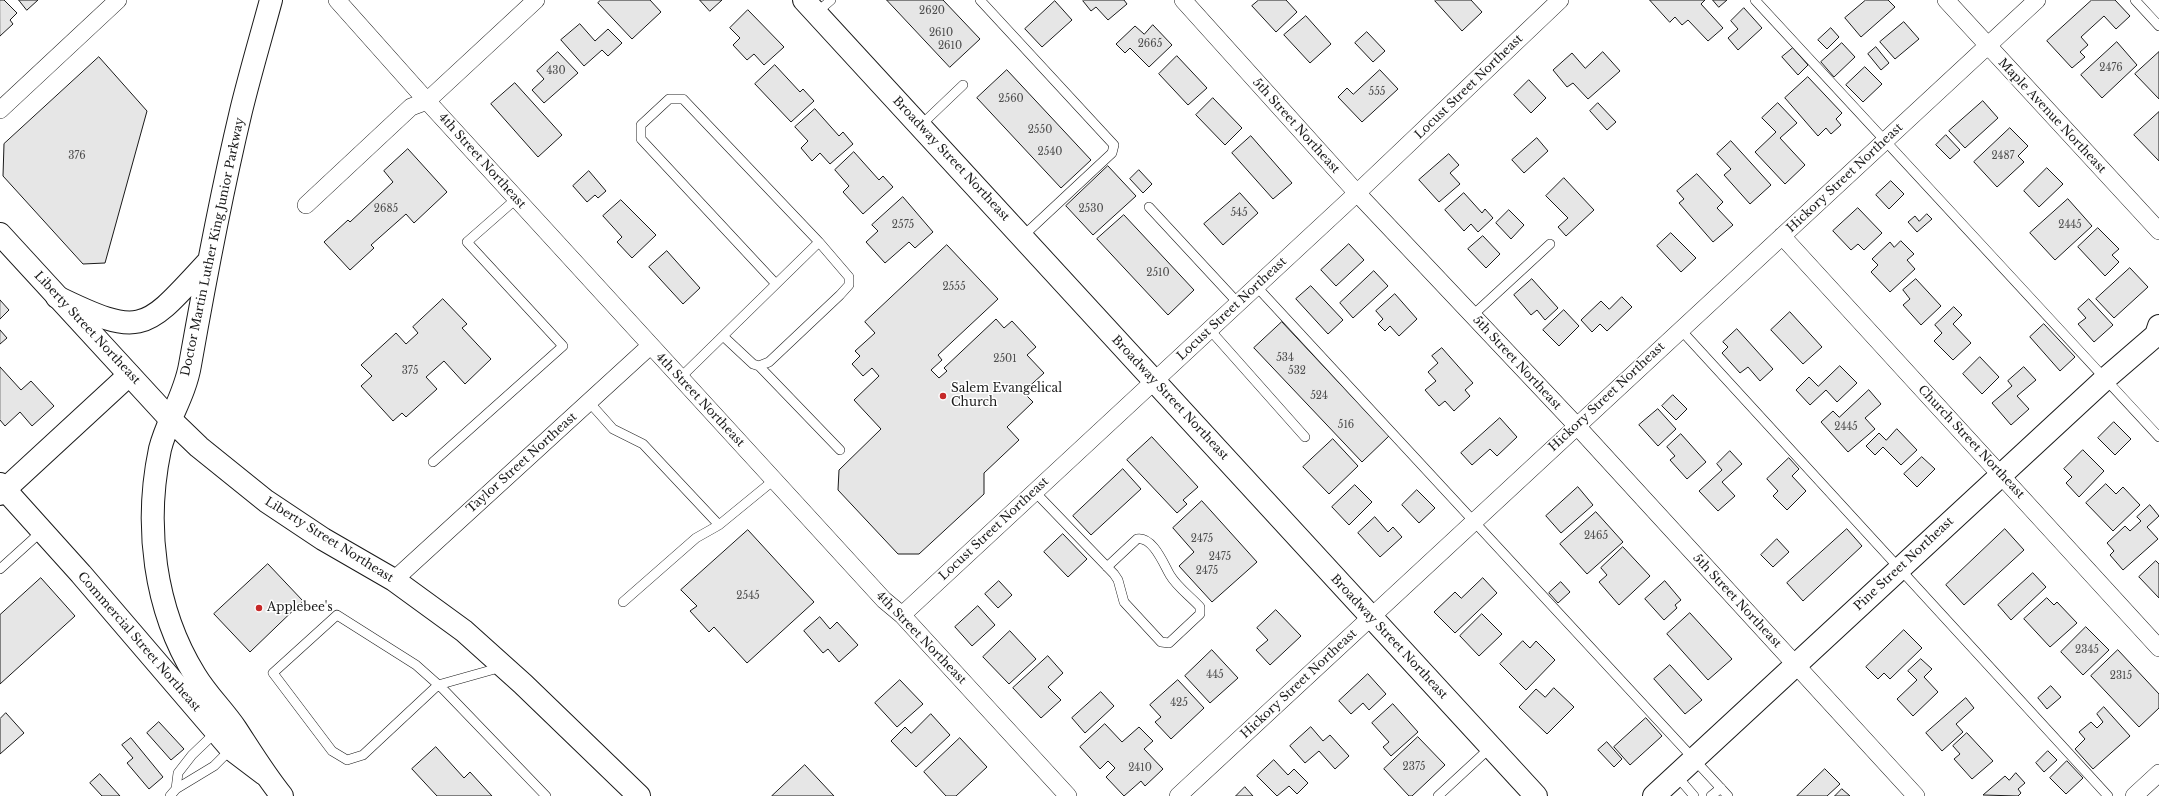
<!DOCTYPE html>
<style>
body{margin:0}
canvas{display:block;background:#fff}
</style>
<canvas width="2159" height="796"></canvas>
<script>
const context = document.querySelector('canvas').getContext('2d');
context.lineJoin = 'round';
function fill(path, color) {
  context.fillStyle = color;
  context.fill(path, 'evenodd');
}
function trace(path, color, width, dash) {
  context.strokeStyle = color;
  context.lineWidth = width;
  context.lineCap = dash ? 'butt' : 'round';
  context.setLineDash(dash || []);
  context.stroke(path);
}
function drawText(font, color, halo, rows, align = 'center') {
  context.font = font + ' "Libre Baskerville",serif';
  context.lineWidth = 3;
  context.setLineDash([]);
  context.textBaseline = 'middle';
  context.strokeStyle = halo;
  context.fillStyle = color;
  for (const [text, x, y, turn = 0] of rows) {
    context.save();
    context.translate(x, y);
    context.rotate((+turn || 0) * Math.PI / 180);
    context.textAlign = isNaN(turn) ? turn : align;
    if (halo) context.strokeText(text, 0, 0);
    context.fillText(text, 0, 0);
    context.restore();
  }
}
const building = new Path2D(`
 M0,0H4L17,13L10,20L13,24L0,36Z
 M19,0H38L27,10Z
 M601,0H650L661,12L632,39L598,3Z
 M700,0H722L710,11Z
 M887,0H943L980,39L950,67Z
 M1084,0H1124L1127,4L1108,20L1096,7L1091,11L1083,1Z
 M1259,0H1286L1297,12L1276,32L1252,6Z
 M1436,0H1471L1482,12L1462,31L1435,1Z
 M1650,0H1705L1701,4L1723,28L1708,41L1688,20L1682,25L1675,17L1670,22Z
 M1713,0H1727L1719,7Z
 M1866,0H1888L1895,7L1861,37L1845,18Z
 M2092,0H2115L2130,16L2116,29L2104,16L2081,37L2088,45L2080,52L2085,57L2072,68L2047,41Z
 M1055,1L1072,20L1042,47L1025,29Z
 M1744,8L1762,28L1738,50L1728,38L1738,29L1731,21Z
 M748,10L784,47L764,65L754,54L747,60L733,45L740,38L730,28Z
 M1306,16L1331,44L1310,63L1284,35Z
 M1904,22L1919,39L1895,59L1880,42Z
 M580,24L595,41L608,29L622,43L608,56L602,50L584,66L561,40Z
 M1153,25L1172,45L1149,67L1130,48L1125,53L1116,44L1135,26L1144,34Z
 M1831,28L1839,37L1827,49L1818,40Z
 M1367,32L1385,51L1373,62L1355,43Z
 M2117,42L2137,65L2102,98L2081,75Z
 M1842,43L1855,57L1834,77L1821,62Z
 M1876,47L1889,63L1881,70L1868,54Z
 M1793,48L1808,65L1798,75L1782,57Z
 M558,52L578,73L544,103L532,90L544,79L537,71Z
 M1603,52L1620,71L1588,99L1573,83L1567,87L1553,70L1572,53L1585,68Z
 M2159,52V99L2135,74Z
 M1177,56L1207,88L1188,105L1159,74Z
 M99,57L147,111L105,263L83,264L3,176L4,144Z
 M775,65L800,92L803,89L814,101L791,122L755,84Z
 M1865,67L1882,84L1863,102L1846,85Z
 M1007,70L1091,160L1061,188L977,98Z
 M1380,70L1398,89L1362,122L1338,97L1347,88L1353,94Z
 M1808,77L1842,113L1836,119L1841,125L1831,134L1826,128L1818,136L1785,98Z
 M1529,80L1546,98L1531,113L1514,95Z
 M515,83L562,135L538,157L491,104Z
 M1213,98L1242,128L1225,145L1196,115Z
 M1983,101L1998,118L1965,148L1949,131Z
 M1598,103L1616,122L1607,130L1590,111Z
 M1778,103L1797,123L1780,138L1805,165L1785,184L1755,152L1776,132L1762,118Z
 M815,109L839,136L843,132L853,144L830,164L820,153L812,161L801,148L808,141L795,127Z
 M2159,112V161L2134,135Z
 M2010,128L2028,146L2018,156L2024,162L1997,187L1974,162Z
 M1946,135L1960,150L1950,159L1936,145Z
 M1251,136L1292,183L1273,199L1232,153Z
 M1537,138L1548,151L1524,173L1512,160Z
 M1731,141L1771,185L1750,204L1724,175L1731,169L1717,154Z
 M408,149L447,192L414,223L406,214L371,245L374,248L350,270L324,242L348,220L350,222L393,182L384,171Z
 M854,152L879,180L883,176L893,187L863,214L843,192L849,186L835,170Z
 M1449,154L1459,165L1450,173L1460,184L1439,202L1419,180Z
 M1108,166L1136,196L1093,235L1066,206Z
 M2047,168L2063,184L2039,207L2024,191Z
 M1139,170L1152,184L1143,193L1130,179Z
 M589,171L606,191L598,198L595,195L587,202L573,186Z
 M1697,174L1723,202L1717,208L1733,225L1713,242L1679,203L1684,199L1677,191Z
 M1564,178L1594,210L1566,236L1558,227L1568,218L1546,196Z
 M1891,181L1904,194L1889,209L1876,195Z
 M1240,193L1258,213L1223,245L1204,224Z
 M1464,193L1482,213L1485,209L1493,218L1478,232L1471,224L1464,231L1445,210Z
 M903,197L933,232L915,248L909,242L885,263L866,242L878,231L872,225Z
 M2068,199L2092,226L2055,260L2030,233Z
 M621,200L656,235L632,258L617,242L622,237L603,216Z
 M1858,208L1882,233L1864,250L1858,244L1851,250L1833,231Z
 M1509,210L1524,225L1511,239L1496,223Z
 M1927,214L1932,219L1917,232L1908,222L1915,216L1919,221Z
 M1124,215L1194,290L1168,315L1097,239Z
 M2098,228L2119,249L2112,255L2119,262L2105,276L2078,247Z
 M1671,233L1696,258L1681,272L1657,246Z
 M1483,236L1500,254L1486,268L1468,249Z
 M1901,241L1914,254L1907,260L1915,269L1890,292L1871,272L1878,265L1872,259L1890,242L1894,247Z
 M1349,244L1364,260L1336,286L1321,270Z
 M947,245L998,299L938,355L942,360L931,370L939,378L947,371L944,368L996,319L1004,328L1012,321L1036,347L1027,355L1044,373L1023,392L1033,402L1007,427L1019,440L984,473V494L919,554H898L838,490L839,470L881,429L854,400L879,376L872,368L863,376L852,364L860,356L855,351L875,333L865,322Z
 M667,251L700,288L683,304L649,267Z
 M2130,268L2148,287L2114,318L2096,299Z
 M1374,271L1388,286L1353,318L1340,303Z
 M1532,279L1558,308L1545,320L1537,310L1531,315L1514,295Z
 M1916,279L1941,306L1921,325L1903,305L1910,299L1903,290Z
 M1311,286L1343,320L1328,334L1296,299Z
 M1395,294L1417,319L1399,336L1390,326L1385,331L1378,324L1383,319L1376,311Z
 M1622,297L1632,307L1607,331L1600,324L1592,332L1581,320L1601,301L1609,309Z
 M443,299L467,324L462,328L491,359L465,384L444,361L426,377L437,389L406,417L402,413L393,421L361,386L372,376L361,365L396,333L406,344L418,333L413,327Z
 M2089,299L2113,325L2094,342L2078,324L2086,318L2078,309Z
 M0,300L9,310L0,319Z
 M1954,307L1962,315L1953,324L1971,343L1953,360L1934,341L1942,333L1935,325Z
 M1564,310L1579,326L1559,346L1543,330Z
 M1790,312L1822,347L1803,364L1771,330Z
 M1282,322L1389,436L1362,462L1254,348Z
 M2044,324L2075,357L2060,371L2030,337Z
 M1737,329L1773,369L1760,381L1748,367L1740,373L1722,353L1728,347L1723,342Z
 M0,330L7,338L0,344Z
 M1442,348L1473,383L1465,390L1470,396L1454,411L1445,401L1439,406L1425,390L1436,381L1428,372L1438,363L1432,356Z
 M1980,357L1999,377L1982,394L1963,374Z
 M1840,366L1857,383L1837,402L1826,390L1810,405L1796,390L1809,377L1818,386Z
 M0,367L21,390L31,381L54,406L32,426L20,412L5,426L0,420Z
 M2024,367L2036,380L2017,396L2029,409L2011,425L1992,403L2012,386L2008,381Z
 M1869,390L1881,404L1865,418L1875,429L1848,452L1821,422L1833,411L1839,417Z
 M1673,395L1687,409L1676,420L1662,406Z
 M1658,409L1676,429L1658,446L1639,425Z
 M1500,418L1517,437L1497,456L1490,449L1472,465L1461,453Z
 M2114,422L2131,439L2115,455L2098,438Z
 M1897,429L1917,450L1901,465L1883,447L1875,455L1866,446L1879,433L1886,440Z
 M1681,434L1706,462L1687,479L1670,460L1675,456L1667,447Z
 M1152,437L1198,487L1183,500L1187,504L1177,513L1127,460Z
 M1333,439L1358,466L1329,494L1303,467Z
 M2083,450L2104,471L2079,497L2066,483L2072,477L2064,469Z
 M1730,451L1742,464L1722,482L1735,496L1718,511L1699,491L1722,470L1717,464Z
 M1922,457L1935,469L1917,487L1904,474Z
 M1789,458L1799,469L1792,476L1806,491L1787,510L1773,496L1778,491L1767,479Z
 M1123,469L1141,489L1091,535L1073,516Z
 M2106,484L2116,494L2123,487L2140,505L2113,531L2086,503Z
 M1355,485L1372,502L1349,525L1332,507Z
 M1578,487L1593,505L1561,533L1546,516Z
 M1417,490L1435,508L1419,523L1402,505Z
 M1202,501L1257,562L1212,602L1179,566L1194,552L1173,528Z
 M2150,505L2159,516L2147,527L2158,539L2123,570L2110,555L2114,551L2107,543L2125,526L2130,531L2141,521L2137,517Z
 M1596,512L1623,542L1587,574L1560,544Z
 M1375,517L1388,532L1393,527L1402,537L1380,557L1358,533Z
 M1847,529L1862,546L1803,601L1787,583Z
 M2005,529L2024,550L1964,605L1946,585Z
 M748,530L814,602L747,663L714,627L709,632L690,611L697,606L681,590Z
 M1063,534L1087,559L1068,577L1044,552Z
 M1777,539L1789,552L1773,567L1761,555Z
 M1623,547L1650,576L1619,605L1599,582L1607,575L1601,568Z
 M2156,561L2159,564V598L2139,577Z
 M268,564L303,601L250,652L214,614Z
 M2033,573L2046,587L2011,620L1998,605Z
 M41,578L75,616L0,684V615Z
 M1483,578L1497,593L1455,633L1434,612L1455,592L1461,598Z
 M999,581L1012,595L998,608L985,594Z
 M1665,581L1681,600L1675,605L1677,608L1664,620L1645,599Z
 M1561,582L1570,592L1558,603L1549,593Z
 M2047,598L2054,605L2057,602L2077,623L2050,647L2024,619Z
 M978,606L995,625L972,646L955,627Z
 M1276,610L1301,636L1270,665L1256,650L1268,640L1257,628Z
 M1690,613L1732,659L1708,680L1667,634Z
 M1482,614L1502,634L1479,656L1460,636Z
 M820,617L830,629L837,622L858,645L839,662L828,649L823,653L804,631Z
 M2086,627L2109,650L2083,675L2061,652Z
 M1904,630L1922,648L1890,679L1884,673L1878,679L1866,667Z
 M1010,631L1036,659L1009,684L983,657Z
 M1523,641L1530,648L1536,641L1555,660L1526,690L1500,664Z
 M1212,650L1238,678L1210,703L1185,676Z
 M2118,650L2159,694V708L2139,727L2091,676Z
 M1048,656L1063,673L1048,687L1061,700L1041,718L1013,688Z
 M1921,659L1932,669L1924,677L1938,692L1913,716L1897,699L1917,680L1908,671Z
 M1670,665L1702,700L1685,714L1654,679Z
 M1368,674L1386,694L1369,710L1363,703L1351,714L1339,701Z
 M900,680L923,704L897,727L875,703Z
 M1178,680L1204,708L1171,739L1155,722L1161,717L1150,705Z
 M2051,686L2061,697L2047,709L2038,698Z
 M1554,688L1574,707L1547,734L1519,707L1536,689L1545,697Z
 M1101,692L1114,706L1085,733L1072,718Z
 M1966,698L1974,708L1956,724L1963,732L1942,751L1926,733Z
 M1393,704L1418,732L1391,756L1383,747L1389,742L1372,723Z
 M2104,707L2130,736L2093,769L2075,749L2085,739L2079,732L2091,722L2097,728L2103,722L2097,714Z
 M6,713L24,733L0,754V719Z
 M931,714L950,735L916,767L891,741L905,727L911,733Z
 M1646,718L1662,736L1630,765L1614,747Z
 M159,722L184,749L171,760L147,733Z
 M1105,724L1122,742L1139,727L1153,741L1144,749L1163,769L1145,786L1141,781L1124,796L1106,777L1115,768L1108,761L1100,769L1080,747Z
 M1311,727L1323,741L1330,735L1349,756L1335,769L1319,751L1305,763L1290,746Z
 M1967,733L1993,761L1972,779L1954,759L1960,754L1953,746Z
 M1418,737L1445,765L1412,796H1409L1384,769Z
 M131,738L163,777L149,789L127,763L133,758L122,745Z
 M960,738L987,767L956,796H946L924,772Z
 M1607,742L1622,759L1614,767L1598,750Z
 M436,747L464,778L470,772L492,796H437L412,769Z
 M2048,751L2057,760L2044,772L2036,763Z
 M1274,760L1288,775L1294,769L1308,783L1297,794L1289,786L1277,796L1257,776Z
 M2067,761L2083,778L2066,794L2050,778Z
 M805,765L834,796H772Z
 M1825,769L1840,784L1827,796H1797Z
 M2016,773L2025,783L2018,789L2021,793L2018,796L1983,795L2005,776L2009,780Z
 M100,774L120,796H102L90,783Z
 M1245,787L1253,796H1236Z
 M1842,789L1850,796H1835Z`);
fill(building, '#e6e6e6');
trace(building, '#1a1a1a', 1);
const lane = new Path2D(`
 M980,0L1114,145L1112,153L1022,237
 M1755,0L2159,437
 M2135,0L2159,26
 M816,13L831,0
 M920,126L963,85
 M1149,207L1238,303
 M776,284L641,139V125L669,99H683L819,242
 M1256,286L1728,796
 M1473,315L1550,244
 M1680,329L2108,796
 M1210,330L1305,437
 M759,366L840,450
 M680,378L819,242L849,277V285L840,295L769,362L759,366L753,364L723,336
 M589,402L613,429L643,444L719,525L774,480
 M433,462L563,346L467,242L516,199
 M1034,491L1114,574L1118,580L1124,602L1161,642L1169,643L1200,614V607C1191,597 1177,587 1170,575C1164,565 1153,536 1137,539L1107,567
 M0,569L42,531
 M623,602L696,538L719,525
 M502,667L438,685L363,755L347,760L332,751L273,673L337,615L416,665L443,689L546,796
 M1676,775L1694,796
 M176,789L178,773L192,755L216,732
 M170,796L176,789L214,766L231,749
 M1438,796L1491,747
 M1711,796L1721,788`);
const street = new Path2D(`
 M337,0L427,101L884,600L902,615L1068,796
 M1183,0L1357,193L1576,425L1916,796
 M1946,0L2159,231
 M0,110L118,0
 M306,205L411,107L427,101L536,0
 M1782,236L2159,648
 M394,580L650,346
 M902,615L1357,193L1560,0
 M1178,796L2037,0
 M2134,796L2159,773`);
const secondary = new Path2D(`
 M804,0L1536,796
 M0,494L129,375
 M1654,796L2105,379L2156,335L2159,326`);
const primary = new Path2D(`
 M0,234L171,420
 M0,484L81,574L231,749L264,774`);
const highway = new Path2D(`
 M271,0C261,37 250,74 241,111C221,195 205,280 190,365C185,395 167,421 160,449C144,525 154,609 195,675C207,695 224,711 236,729C251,752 265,775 282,796
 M57,297C143,339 145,330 207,263
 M171,420L199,447L266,501L323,539L394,580L464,631L523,684L639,796`);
trace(lane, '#1a1a1a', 10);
trace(street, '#1a1a1a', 18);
trace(secondary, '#1a1a1a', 24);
trace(primary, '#1a1a1a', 24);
trace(highway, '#1a1a1a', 24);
trace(lane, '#fff', 9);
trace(street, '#fff', 17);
trace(secondary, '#fff', 22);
trace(primary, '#fff', 22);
trace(highway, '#fff', 22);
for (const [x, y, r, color] of [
 [943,396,4,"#c62828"],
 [259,608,4,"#c62828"]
]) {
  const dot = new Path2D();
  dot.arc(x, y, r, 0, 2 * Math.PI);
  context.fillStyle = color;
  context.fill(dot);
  trace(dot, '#fff', 1.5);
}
drawText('10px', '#4d4d4d', null, [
 ["2620",932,11],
 ["2610",941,33],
 ["2665",1150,44],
 ["2610",950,46],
 ["2476",2111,68],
 ["430",556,71],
 ["555",1377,92],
 ["2560",1011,99],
 ["2550",1040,130],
 ["2540",1050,152],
 ["376",77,156],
 ["2487",2003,156],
 ["2685",386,209],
 ["2530",1091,209],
 ["545",1239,213],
 ["2575",903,225],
 ["2445",2070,225],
 ["2510",1158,273],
 ["2555",954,287],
 ["534",1285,358],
 ["2501",1005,359],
 ["375",410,371],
 ["532",1297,371],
 ["524",1319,396],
 ["516",1346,425],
 ["2445",1846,427],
 ["2465",1596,536],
 ["2475",1202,539],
 ["2475",1220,557],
 ["2475",1207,571],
 ["2545",748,596],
 ["2345",2087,650],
 ["445",1215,675],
 ["2315",2121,676],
 ["425",1179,703],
 ["2375",1414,767],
 ["2410",1140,768]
]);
drawText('12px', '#1a1a1a', '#fff', [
 ["Locust Street Northeast",1469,87,-44],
 ["Maple Avenue Northeast",2052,116,47],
 ["5th Street Northeast",1296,126,48],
 ["Broadway Street Northeast",951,159,47],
 ["4th Street Northeast",482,161,48],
 ["Hickory Street Northeast",1845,178,-43],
 ["Doctor Martin Luther King Junior Parkway",213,247,-78],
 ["Locust Street Northeast",1232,309,-43],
 ["Liberty Street Northeast",87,328,47],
 ["5th Street Northeast",1517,363,47],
 ["Hickory Street Northeast",1607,397,-43],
 ["Broadway Street Northeast",1170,398,47],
 ["4th Street Northeast",700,400,47],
 ["Church Street Northeast",1971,442,47],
 ["Taylor Street Northeast",522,463,-42],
 ["Locust Street Northeast",994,529,-43],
 ["Liberty Street Northeast",329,540,32],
 ["Pine Street Northeast",1904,564,-43],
 ["5th Street Northeast",1737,601,47],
 ["Broadway Street Northeast",1389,637,47],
 ["4th Street Northeast",921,638,46],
 ["Commercial Street Northeast",139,642,49],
 ["Hickory Street Northeast",1299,684,-43]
]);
drawText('12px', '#1a1a1a', '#fff', [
 ["Salem Evangelical",951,389],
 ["Church",951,403],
 ["Applebee's",267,608]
], 'left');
</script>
